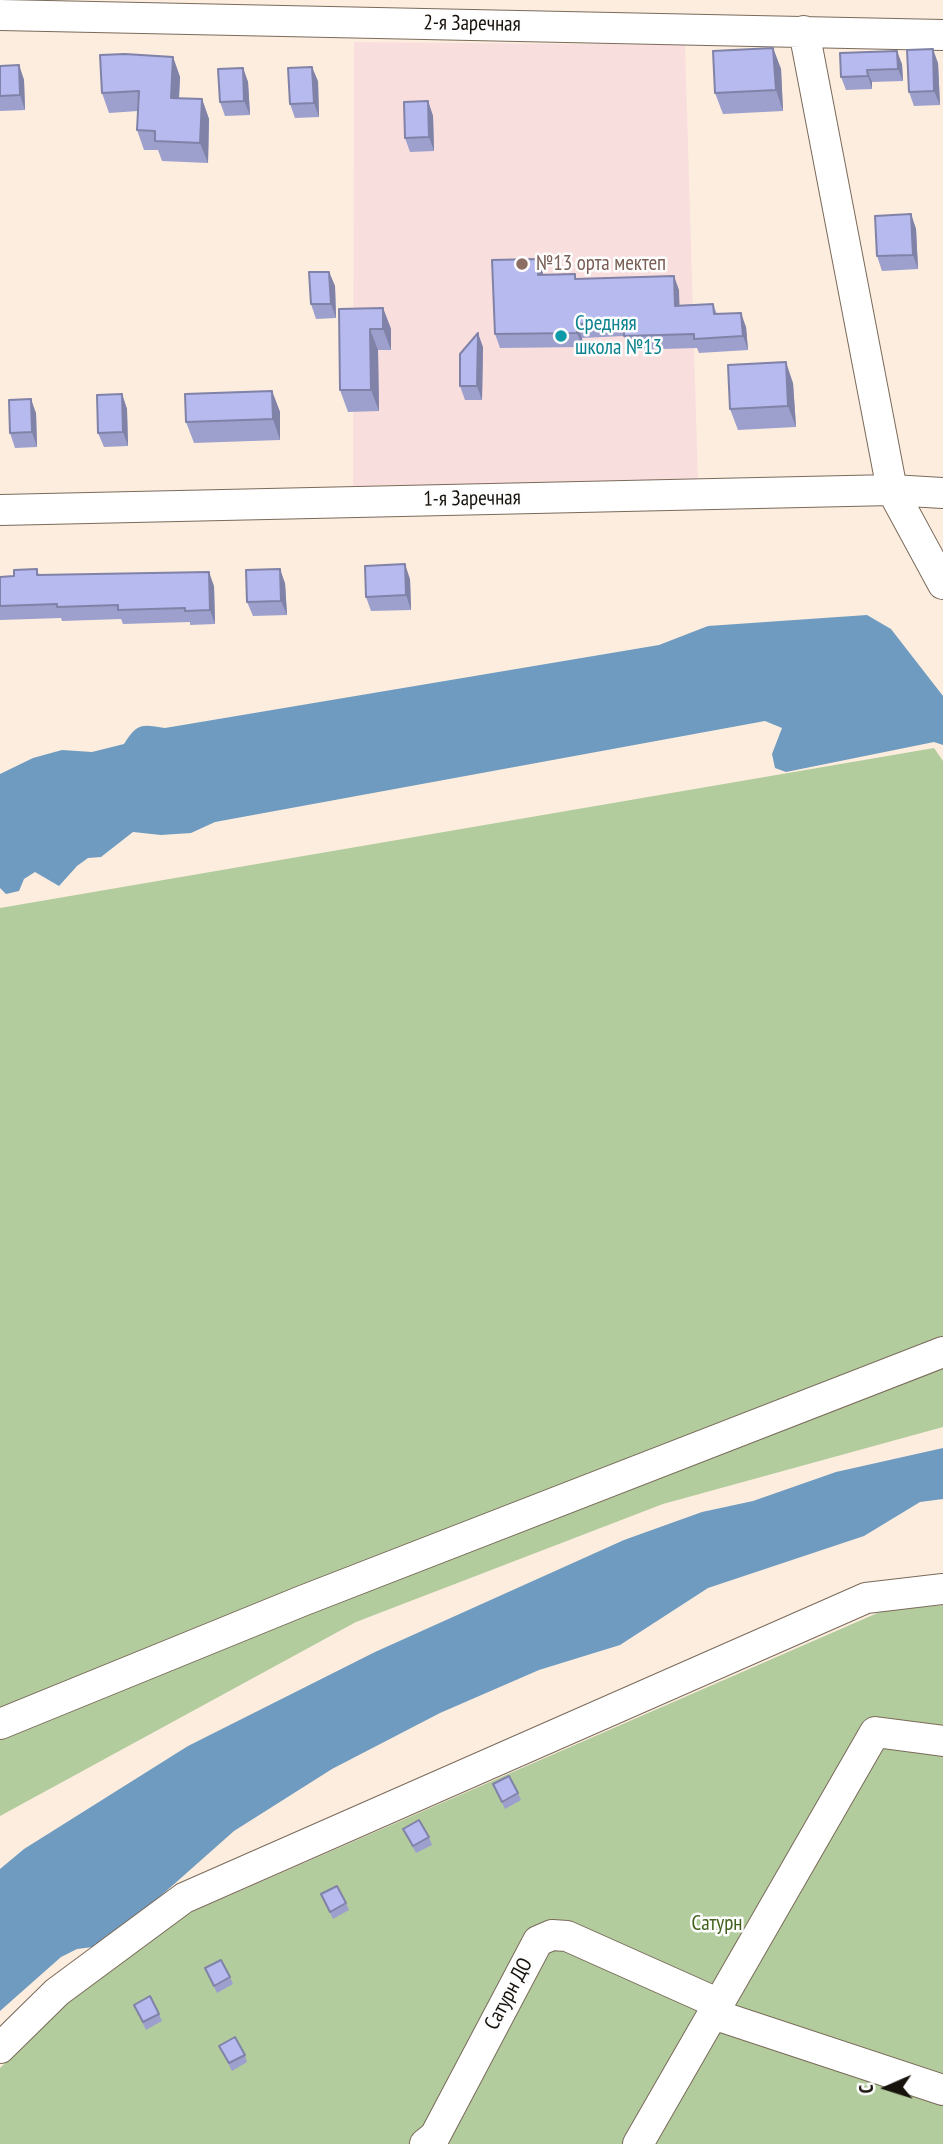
<!DOCTYPE html>
<meta charset="utf-8">
<style>
body{margin:0}
#map{position:relative;width:943px;height:2144px;overflow:hidden;background:#fceddf;font-family:"PT Sans Narrow",sans-serif}
canvas{display:block}
.north{position:absolute;left:852px;top:2053px;width:70px;height:70px;-webkit-text-stroke:5px #fdfdfd;paint-order:stroke;rotate:267deg;font-size:19px;font-weight:700;line-height:28px;text-align:center;color:#18120c}
.north::after{content:'';display:block;margin:auto;width:24px;height:32px;background:#18120c;clip-path:polygon(50% 0,100% 100%,50% 72%,0 100%)}
</style>
<div id="map">
<canvas width="943" height="2144"></canvas>
<div class="north">С</div>
</div>
<script>
const context = document.querySelector('canvas').getContext('2d');
context.lineJoin = 'round';
function fill(path, color) {
  context.fillStyle = color;
  context.fill(path, 'evenodd');
}
function trace(path, color, width, dash) {
  context.strokeStyle = color;
  context.lineWidth = width;
  context.lineCap = dash ? 'butt' : 'round';
  context.setLineDash(dash || []);
  context.stroke(path);
}
function drawText(font, color, halo, rows, align = 'center') {
  context.font = font + ' "PT Sans Narrow",sans-serif';
  context.lineWidth = 5;
  context.setLineDash([]);
  context.textBaseline = 'middle';
  context.strokeStyle = halo;
  context.fillStyle = color;
  for (const [text, x, y, turn = 0] of rows) {
    context.save();
    context.translate(x, y);
    context.rotate((+turn || 0) * Math.PI / 180);
    context.textAlign = isNaN(turn) ? turn : align;
    if (halo) context.strokeText(text, 0, 0);
    context.fillText(text, 0, 0);
    context.restore();
  }
}
fill(new Path2D(`
 M354,42L685,45L698,482L353,486Z`), '#f9dede');
fill(new Path2D(`
 M934,748L943,761V1427L663,1504L356,1622L0,1816V908Z
 M943,1605V2144H0V2068L66,2003L187,1914L882,1611Z`), '#b3cc9d');
fill(new Path2D(`
 M867,615L891,629L943,696V745L934,742L786,772L775,768L772,754L782,728L765,721L215,822L191,833L161,835L133,832L101,857L88,858L77,866L59,886L35,872L24,879L19,891L6,894L0,888V774L33,758L62,750L92,752L124,744C137,723 142,724 165,728L659,645L708,626Z
 M943,1448V1499L920,1502L864,1536L708,1588L620,1645L539,1670L440,1713L332,1769L234,1831L111,1940L93,1947L77,1949L61,1957L0,2011V1869L24,1849L188,1746L375,1652L624,1540L702,1512L753,1501L836,1472Z`), '#6e9bbf');
const minor = new Path2D(`
 M0,15L943,35
 M804,31L892,490L943,584
 M0,510L892,490L943,493
 M0,1724L302,1601L943,1352
 M713,2014L943,2090
 M0,2048L57,1992L184,1898L866,1598L943,1589
 M425,2144L435,2136L538,1941L552,1935L567,1936L706,1998L717,2006
 M638,2144L875,1732L943,1741`);
trace(minor, '#7a6a5a', 32);
trace(minor, '#fff', 30);
fill(new Path2D(`
 M773,48L781,69L783,111L723,114L715,93Z
 M840,53L902,64L903,81L872,82V89L846,90L841,77Z
 M173,57L180,77L179,98L202,99L209,119L208,163L162,161L158,150H144L137,130L138,111L109,113L102,93Z
 M938,63L940,105L914,106L909,92Z
 M19,65L24,80L25,110L0,111V66Z
 M243,68L248,82L250,115L225,116L220,102Z
 M318,81L319,117L295,118L290,104Z
 M428,101L433,116L434,151L410,152L405,138Z
 M911,214L916,229L918,269L882,271L877,256Z
 M329,272L335,286L336,318L316,319L311,304Z
 M543,273V275L679,290V305L713,304L717,314L746,327L748,350L699,353L697,348L629,350L624,336L582,338L583,347L500,348L495,334Z
 M383,308L391,329V350H378L379,411L348,412L340,390L339,309Z
 M483,347L482,400H465L460,386Z
 M793,383L796,427L738,430L730,409Z
 M272,391L280,412V440L194,443L186,422Z
 M122,394L127,409L128,446L104,447L98,433Z
 M36,413L37,447L15,448L10,433Z
 M37,569L39,575L214,586L215,624L190,625V622L123,624L121,619L62,621L61,618L0,620V577L14,576Z
 M410,579L411,610L371,611L366,597Z
 M285,583L287,615L253,616L247,602Z
 M493,1784L518,1793L521,1800L505,1809Z
 M403,1829L429,1837L432,1845L416,1853Z
 M321,1894L346,1903L349,1910L333,1919Z
 M205,1968L230,1977L233,1984L217,1993Z
 M134,2005L159,2014L162,2021L146,2030Z
 M219,2046L245,2055L247,2062L232,2071Z`), '#9da0cd');
fill(new Path2D(`
 M773,48L781,69L783,111L776,90Z
 M933,49L938,63L940,105L934,91Z
 M897,51L902,64L903,81L898,69Z
 M173,57L180,77L178,117L171,98Z
 M19,65L24,80L25,110L20,95Z
 M312,67L318,81L319,117L314,103Z
 M243,68L248,82L250,115L244,101Z
 M867,70L872,82V89L868,76Z
 M202,99L209,119L208,163L200,143Z
 M428,101L433,116L434,151L429,137Z
 M911,214L916,229L918,269L913,255Z
 M538,259L543,273V289L538,275Z
 M329,272L335,286L336,318L331,304Z
 M674,276L679,290L680,320L675,306Z
 M383,308L391,329V350L383,329Z
 M741,313L746,327L748,350L743,336Z
 M577,324L582,338L583,347L577,333Z
 M370,329L378,350L379,411L371,390Z
 M478,333L483,347L482,400L477,386Z
 M786,362L793,383L796,427L788,406Z
 M272,391L280,412V440L273,419Z
 M122,394L127,409L128,446L123,432Z
 M31,399L36,413L37,447L32,432Z
 M405,564L410,579L411,610L406,595Z
 M280,569L285,583L287,615L281,601Z
 M209,572L214,586L215,624L210,610Z`), '#8082a7');
const building = new Path2D(`
 M773,48L776,90L715,93L713,51Z
 M933,49L934,91L909,92L907,50Z
 M897,51L898,69L867,70L868,76L841,77L840,53Z
 M125,54L173,57L171,98L202,99L200,143L155,141V131L137,130L139,91L102,93L100,55Z
 M19,65L20,95L0,96V66Z
 M312,67L314,103L290,104L288,68Z
 M243,68L244,101L220,102L218,69Z
 M428,101L429,137L405,138L404,102Z
 M911,214L913,255L877,256L875,216Z
 M538,259V275L575,274V279L674,276L675,306L713,304L714,314L741,313L743,336L694,339V334L624,336V322L577,324V333L495,334L492,260Z
 M309,272H329L331,304H311Z
 M383,308V329H370L371,390H340L339,309Z
 M478,333L477,386H460V354Z
 M786,362L788,406L730,409L728,365Z
 M272,391L273,419L186,422L185,394Z
 M122,394L123,432L98,433L97,395Z
 M31,399L32,432L10,433L9,400Z
 M405,564L406,595L366,597L365,566Z
 M37,569V575L209,572L210,610L185,611V608L118,610V605L57,607V604L0,606V577L14,576V570Z
 M280,569L281,601L247,602L246,570Z
 M509,1776L518,1793L502,1802L493,1784Z
 M419,1820L429,1837L413,1846L403,1829Z
 M337,1886L346,1903L330,1912L321,1894Z
 M221,1960L230,1977L214,1986L205,1968Z
 M150,1996L159,2014L143,2022L134,2005Z
 M235,2037L245,2055L229,2063L219,2046Z`);
fill(building, '#b7baee');
trace(building, '#8082a7', 2);
for (const [x, y, r, color] of [
 [522,264,7,"#8d6e63"],
 [561,336,7,"#0f9aa8"]
]) {
  const dot = new Path2D();
  dot.arc(x, y, r, 0, 2 * Math.PI);
  context.fillStyle = color;
  context.fill(dot);
  trace(dot, '#fdfdfd', 2.5);
}
drawText('21px', '#18120c', '#fdfdfd', [
 ["2-я Заречная",472,24,1],
 ["1-я Заречная",472,499,-1],
 ["Сатурн ДО",509,1994,-62]
]);
drawText('21px', '#785e54', '#fdfdfd', [
 ["№13 орта мектеп",536,264]
], 'left');
drawText('21px', '#0d838f', '#fdfdfd', [
 ["Средняя",575,324],
 ["школа №13",575,348]
], 'left');
drawText('21px', '#41611d', '#fdfdfd', [
 ["Сатурн",717,1924]
]);
</script>
